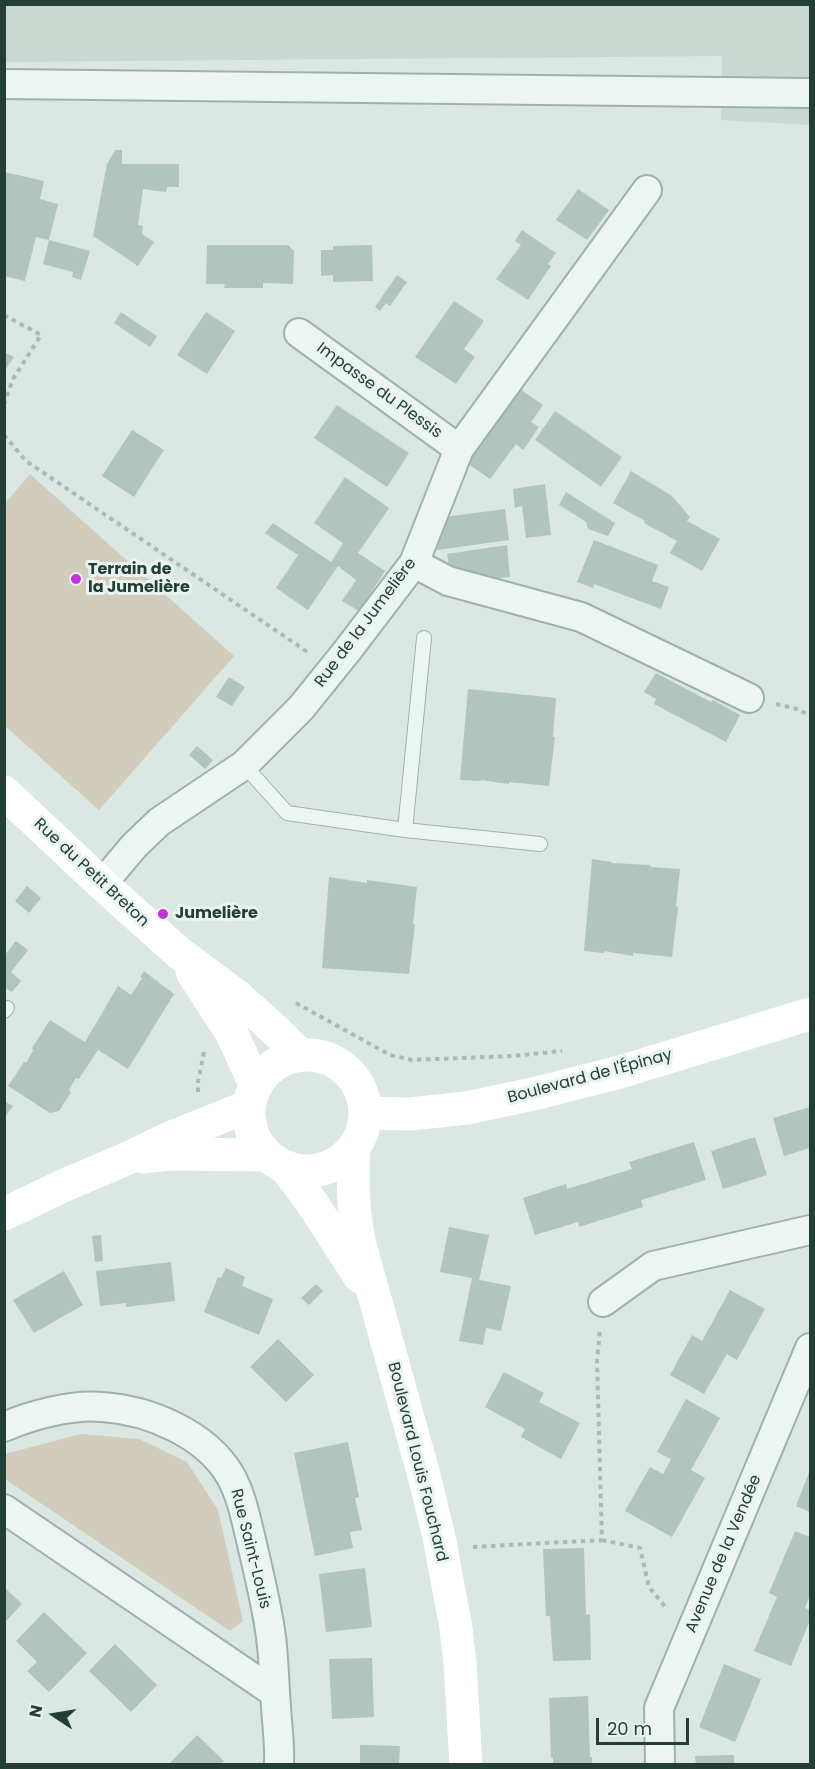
<!DOCTYPE html>
<meta charset="utf-8">
<style>
body{margin:0}
#map{position:relative;width:815px;height:1769px;overflow:hidden;background:#dae7e2;font-family:Poppins,sans-serif}
canvas{display:block}
.frame{position:absolute;inset:0;border:6px solid #233e35;pointer-events:none}
.north{position:absolute;left:24px;top:1685px;width:60px;height:60px;-webkit-text-stroke:4px #e9f4f0;paint-order:stroke;rotate:282deg;font-size:16px;font-weight:700;line-height:24px;text-align:center;color:#233e35}
.north::after{content:'';display:block;margin:auto;width:21px;height:27px;background:#233e35;clip-path:polygon(50% 0,100% 100%,50% 72%,0 100%)}
.scale{position:absolute;left:596px;top:1718px;width:93px;height:27px;box-sizing:border-box;border:3px solid #233e35;border-top:0;padding-left:8px;font-size:18px;line-height:21px;white-space:nowrap;color:#233e35;-webkit-text-stroke:4px #e9f4f0;paint-order:stroke}
</style>
<div id="map">
<canvas width="815" height="1769"></canvas>
<div class="frame"></div>
<div class="north">N</div>
<div class="scale">20 m</div>
</div>
<script>
const context = document.querySelector('canvas').getContext('2d');
context.lineJoin = 'round';
function fill(path, color) {
  context.fillStyle = color;
  context.fill(path, 'evenodd');
}
function trace(path, color, width, dash) {
  context.strokeStyle = color;
  context.lineWidth = width;
  context.lineCap = dash ? 'butt' : 'round';
  context.setLineDash(dash || []);
  context.stroke(path);
}
function drawText(font, color, halo, rows, align = 'center') {
  context.font = font + ' Poppins,sans-serif';
  context.lineWidth = 6;
  context.setLineDash([]);
  context.textBaseline = 'middle';
  context.strokeStyle = halo;
  context.fillStyle = color;
  for (const [text, x, y, turn = 0] of rows) {
    context.save();
    context.translate(x, y);
    context.rotate((+turn || 0) * Math.PI / 180);
    context.textAlign = isNaN(turn) ? turn : align;
    if (halo) context.strokeText(text, 0, 0);
    context.fillText(text, 0, 0);
    context.restore();
  }
}
fill(new Path2D(`
 M4,5H810V125L721,120L722,56L5,62Z`), '#c8d9d2');
fill(new Path2D(`
 M30,474L234,656L99,810L5,726V503Z
 M81,1434L139,1439L187,1462L218,1510L243,1621L230,1631L5,1479V1454Z`), '#d1ccbb');
fill(new Path2D(`
 M115,150H122V164H179V187H167L166,192L143,189L138,225L143,226L142,234L154,242L138,266L93,236L107,164Z
 M4,172L44,181L40,199L58,204L49,240L36,237L25,281L4,276Z
 M578,189L609,210L587,240L556,220Z
 M522,230L556,253L548,264L551,266L528,300L496,279L521,245L515,241Z
 M49,240L90,251L81,280L72,277L73,272L43,264Z
 M207,245H288L294,251L293,284L263,283V288H224L225,284H206Z
 M372,245L373,281L333,282V275L321,276V250H333V246Z
 M397,275L407,282L390,306L386,303L380,311L375,307Z
 M454,301L484,321L464,349L475,357L456,384L415,357Z
 M121,312L157,336L150,347L114,323Z
 M206,312L235,331L207,374L177,355Z
 M4,352L14,357L4,372Z
 M517,387L543,405L531,422L539,427L523,450L516,444L490,479L464,461Z
 M337,405L409,453L387,487L314,438Z
 M555,411L622,457L601,487L535,440Z
 M132,430L164,450L134,497L102,476Z
 M631,471L672,496L690,517L687,521L720,539L702,571L670,553L677,541L644,523L645,521L613,503Z
 M345,477L389,508L358,553L385,571L359,611L342,601L356,580L338,566L308,610L276,588L298,555L265,533L273,523L331,562L343,543L314,523Z
 M545,484L551,535L526,538L522,506L515,508L513,489Z
 M566,492L615,523L608,536L588,529L586,522L559,505Z
 M505,509L509,540L437,550L444,517Z
 M594,540L658,565L652,581L669,587L661,609L594,584L593,588L577,582Z
 M507,545L510,577L477,580L450,571L447,554Z
 M656,673L711,702L713,700L740,715L726,742L654,704L656,699L644,692Z
 M229,677L245,687L232,706L216,697Z
 M468,689L556,698L553,737H555L549,786L509,782V784L481,780V781L460,780Z
 M197,746L213,760L205,769L189,755Z
 M592,859L612,862L611,863L650,865L651,867L680,869L676,906L678,908L672,957L633,953V956L604,951V953L584,951Z
 M329,877L367,883V880L417,887L413,924L415,925L409,974L322,968Z
 M27,886L41,898L29,913L15,901Z
 M16,941L28,950L11,972L21,981L12,992L4,987V956Z
 M144,971L174,994L128,1069L98,1050L79,1079L76,1078L69,1090L71,1092L59,1111L50,1113L8,1086L24,1062L26,1063L33,1051L32,1048L50,1020L85,1042L118,986L131,995L142,978L140,977Z
 M4,1101L13,1106L4,1118Z
 M810,1107V1148L784,1156L773,1118Z
 M755,1137L767,1175L723,1189L711,1151Z
 M694,1142L706,1180L641,1200L643,1207L579,1227L578,1222L535,1235L523,1198L566,1184L567,1189L632,1169L629,1162Z
 M449,1227L489,1235L479,1280L511,1286L501,1331L486,1328L483,1345L459,1341L472,1278L440,1272Z
 M101,1235L103,1261L95,1262L92,1236Z
 M171,1262L175,1301L126,1307V1303L100,1306L96,1271Z
 M226,1268L245,1277L242,1286L273,1299L259,1335L204,1312L218,1277L221,1278Z
 M64,1271L83,1305L34,1333L13,1300Z
 M316,1284L323,1291L309,1305L301,1298Z
 M730,1290L765,1309L737,1360L727,1354L704,1394L670,1375L692,1335L702,1341Z
 M278,1339L314,1375L286,1402L250,1367Z
 M504,1372L544,1393L539,1402L580,1423L561,1459L521,1437L525,1429L485,1407Z
 M686,1399L720,1418L691,1470L705,1478L672,1537L625,1511L650,1467L663,1474L671,1459L657,1452Z
 M348,1442L359,1497L355,1498L362,1530L350,1532L353,1548L315,1556L294,1453Z
 M810,1470V1512L796,1506Z
 M795,1531L810,1537V1595L805,1608L810,1610V1620L791,1666L754,1651L777,1597L769,1593Z
 M584,1548L586,1615L590,1614L591,1660L553,1661L550,1616H546L543,1549Z
 M365,1568L372,1627L326,1632L319,1574Z
 M4,1587L22,1604L4,1623Z
 M44,1612L87,1653L49,1692L27,1671L37,1662L16,1641Z
 M115,1644L157,1685L131,1712L89,1671Z
 M372,1658L374,1717L332,1719L329,1659Z
 M724,1664L761,1679L735,1742L699,1727Z
 M588,1696L590,1757H592V1764H553V1758H551L549,1698Z
 M197,1735L224,1761L221,1764H169Z
 M360,1745L400,1746L399,1764H360Z
 M734,1755V1764H696L695,1756Z`), '#b1c4bd');
const lane = new Path2D(`
 M244,765L287,813L405,830L540,844
 M405,830L424,638
 M4,1011L7,1008`);
const street = new Path2D(`
 M4,84L810,93
 M299,333L459,449
 M414,563L448,581L581,617L749,698
 M102,884L134,846L159,822L244,765L301,708L347,651L414,563L459,449L647,190
 M603,1302L653,1266L810,1230
 M4,1427C31,1415 73,1404 102,1407C148,1410 205,1433 230,1475C242,1496 246,1520 252,1544C259,1575 267,1606 271,1637C274,1660 274,1683 276,1706C277,1725 280,1745 279,1764
 M4,1509L275,1693
 M660,1764L659,1708L810,1348`);
trace(lane, '#9fb1ab', 16);
trace(street, '#9fb1ab', 32);
trace(new Path2D(`
 M4,315L41,335L13,379L4,404
 M4,435L26,461L309,653
 M776,704L798,709L810,716
 M296,1003L390,1055L412,1060L512,1056L562,1051
 M198,1092V1082L204,1052
 M602,1540L640,1548L649,1587L667,1609
 M473,1547L602,1540L597,1361L600,1329`), '#acbab6', 4, [4.5, 4.5]);
trace(lane, '#edf5f2', 14);
trace(street, '#edf5f2', 28);
trace(new Path2D(`
 M4,792L102,884L179,953L237,996L277,1032L300,1055
 M192,972L231,1032L256,1086
 M249 1113a58 58 0 1 1 116 0a58 58 0 1 1-116 0Z
 M365,1113L410,1114L467,1108L542,1092L620,1072L810,1014
 M354,1148C352,1180 353,1210 359,1241L426,1483L440,1542L456,1628L460,1664L466,1764
 M143,1157L170,1154L266,1155
 M286,1168L312,1203L360,1277
 M4,1214L65,1185L126,1159L167,1139L249,1106`), '#fff', 33);
for (const [x, y, r, color] of [
 [76,579,6,"#c731da"],
 [163,914,6,"#c731da"]
]) {
  const dot = new Path2D();
  dot.arc(x, y, r, 0, 2 * Math.PI);
  context.fillStyle = color;
  context.fill(dot);
  trace(dot, '#e9f4f0', 2);
}
drawText('16px', '#233e35', '#e9f4f0', [
 ["Impasse du Plessis",379,391,36],
 ["Rue de la Jumelière",366,623,-53],
 ["Rue du Petit Breton",91,873,43],
 ["Boulevard de l'Épinay",590,1077,-15],
 ["Boulevard Louis Fouchard",417,1462,76],
 ["Rue Saint-Louis",250,1549,76],
 ["Avenue de la Vendée",724,1554,-67]
]);
drawText('bold 16px', '#233e35', '#e9f4f0', [
 ["Terrain de",88,570],
 ["la Jumelière",88,588],
 ["Jumelière",175,914]
], 'left');
</script>
